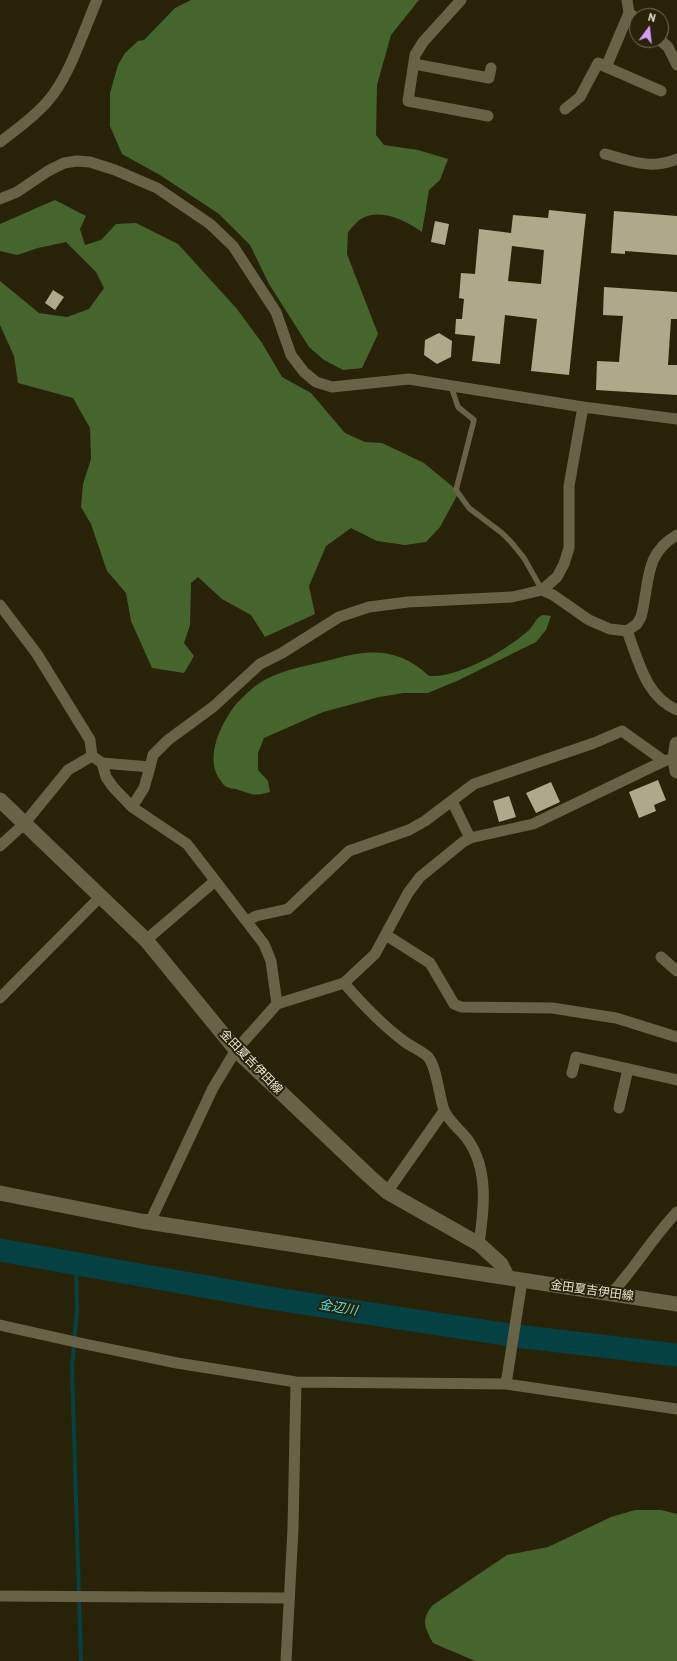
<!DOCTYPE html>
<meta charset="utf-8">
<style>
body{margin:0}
#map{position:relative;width:677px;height:1661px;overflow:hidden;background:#282208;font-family:"PT Sans",sans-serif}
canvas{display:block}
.north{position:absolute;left:629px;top:8px;width:40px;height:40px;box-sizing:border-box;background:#282208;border:1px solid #75705b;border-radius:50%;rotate:15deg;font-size:11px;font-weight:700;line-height:16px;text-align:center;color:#e9e6d7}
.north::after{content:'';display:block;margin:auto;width:14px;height:18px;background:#d79bf9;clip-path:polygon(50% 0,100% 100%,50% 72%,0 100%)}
</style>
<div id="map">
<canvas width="677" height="1661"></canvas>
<div class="north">N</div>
</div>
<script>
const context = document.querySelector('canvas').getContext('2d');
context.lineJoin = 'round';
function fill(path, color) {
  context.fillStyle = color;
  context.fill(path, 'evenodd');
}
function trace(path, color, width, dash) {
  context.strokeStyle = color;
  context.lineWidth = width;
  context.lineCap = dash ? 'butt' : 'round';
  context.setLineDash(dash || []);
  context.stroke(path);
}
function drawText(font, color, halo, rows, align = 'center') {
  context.font = font + ' "PT Sans","Noto Sans JP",sans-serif';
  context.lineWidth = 4;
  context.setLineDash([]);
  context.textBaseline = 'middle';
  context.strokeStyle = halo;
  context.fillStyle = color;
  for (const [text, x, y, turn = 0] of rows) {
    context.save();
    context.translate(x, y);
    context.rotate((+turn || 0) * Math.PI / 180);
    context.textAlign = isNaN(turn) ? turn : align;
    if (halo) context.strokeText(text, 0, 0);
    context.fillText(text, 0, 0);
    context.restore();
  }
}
fill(new Path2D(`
 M191,0H419L391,35L377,85L376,135L384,145L418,150L448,159L440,180L429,190L422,232C407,221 380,207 361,219C356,222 352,228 348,232L347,254L378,334L362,368L343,370L324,360L309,347L269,284L250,245L219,214L160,175L122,154L110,126V93L118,65L125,53L138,41L144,40L175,8Z
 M55,200L86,216L80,229L85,245L101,240L116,224L136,223L178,244L237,309L262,343L282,377L311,393L345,433L365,442L382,443L424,463L459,492L440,527L426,542L405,545L377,541L351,528L326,546L309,586L315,614L265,637L251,615L222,599L198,577L191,583L190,625L184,643L194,656L184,673L152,668L131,621L126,593L107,571L91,524L81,507L83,484L91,459L90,428L73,398L18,383L14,356L0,325V281L39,313L67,317L89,309L104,288L96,272L66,242L38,248L17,255L0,251V224Z
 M543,615L551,616L546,630L536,642L459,680L428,693H404L379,697L323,712L264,738L258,753V770L268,781L270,792C252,797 253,794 236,789C233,789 230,788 227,787C224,786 223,784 221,781C205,761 218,730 231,711C236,703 246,694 254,687C275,670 308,666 334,659C371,649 399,648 429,676C459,678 507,650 529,630C535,624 535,618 543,615Z
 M635,1510H661L677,1514V1661H475L433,1643C425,1627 420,1620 433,1605L507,1555L548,1547L611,1517Z`), '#45652d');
trace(new Path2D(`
 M76,1264L77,1311L72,1368L81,1661`), '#054042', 4);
trace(new Path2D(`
 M0,1250L264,1297L372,1314L517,1336L677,1355`), '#054042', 23);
fill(new Path2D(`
 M549,210L586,214L569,375L531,371L537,319L505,315L500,364L472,361L475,336L455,334L456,319H462L464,299L459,298L461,273L475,274L479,229L511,233L513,215L548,218ZM512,246L544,250L541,284L508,281Z
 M614,211L677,216V255L625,251V254L611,253Z
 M435,221L449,224L445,245L431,242Z
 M604,287L677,292V319H671L668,365H677V395L596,390L597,361L619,362L623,316L603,315Z
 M53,290L64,297L55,310L45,303Z
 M439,333L452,341L451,357L437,364L424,355L425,340Z
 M658,780L666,800L654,805L656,811L639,818L629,792Z
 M551,782L560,802L536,813L526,793Z
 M509,796L516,817L499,822L493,801Z`), '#afa88b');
trace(new Path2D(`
 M451,386L458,407L474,420L456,490L469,508L502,533L511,542L524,558L542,590`), '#686246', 5.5);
trace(new Path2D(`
 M461,0L423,42L415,55L408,101L488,116
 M627,0L629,13L637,19
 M629,13L606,67L661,91
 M660,40L668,47L677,65
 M414,64L489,78L491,68
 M565,109L580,97L598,63L606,67
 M0,142C16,130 33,118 47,102C70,76 83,32 97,0
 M605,154C631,161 650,170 677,159
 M0,199L17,192L48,171L64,163L77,161L90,162L115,170L157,188L210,224L233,246L276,312L291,355L304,372L316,382L332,387L409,379L583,407L677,419
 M542,590L557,577L564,564L569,548V486L583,407
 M0,605L37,654L90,740L92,756L102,763L106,777L113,787L132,807L187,844L264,944L271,961L277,1004
 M627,631C639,661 645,696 677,710
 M102,763L150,767L153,755L168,740L213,707L260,664L282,653L339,617L369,607L408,602L512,597L542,590L553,595L589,620L610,629L627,631L637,624L641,617C650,584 643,554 677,535
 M452,801L470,838
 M132,807L144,788L150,767
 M0,846L24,824L68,770L92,756
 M247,921L256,916L288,909L349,851L409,830L425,821L474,784L594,743L622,731L664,761
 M386,935L430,963L454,1004L461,1007L552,1008L616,1018L677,1037
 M146,940L215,881
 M661,957L677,971
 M344,983C363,1005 382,1025 405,1042C412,1047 422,1051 428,1057C437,1067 439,1097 444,1110C448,1121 462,1131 468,1140C489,1170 484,1210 479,1244
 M0,998L101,896
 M572,1073L576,1057L677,1080
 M619,1108L628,1069
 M387,1192L444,1111
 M150,1222L213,1088L236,1050L277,1004L344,983L375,954L408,893L420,877L463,842L470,838L533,824L664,761L675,758
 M611,1294C635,1268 653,1237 677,1212
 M0,1325L80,1343L177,1363L296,1382L506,1384L677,1409
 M506,1384L522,1281
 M0,1596L289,1598
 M286,1661L293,1529L296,1382`), '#686246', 11);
trace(new Path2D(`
 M677,744L675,758L677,771
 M0,800L146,940L236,1050L369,1176L387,1192L479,1244L501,1264L508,1278
 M0,1193L141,1221L677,1304`), '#686246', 15);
drawText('12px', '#e9e6d7', '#282208', [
 ["金田夏吉伊田線",251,1062,46],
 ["金田夏吉伊田線",592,1291,8]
]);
drawText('italic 13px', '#4ee0e7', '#282208', [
 ["金辺川",338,1308,10]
]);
</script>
